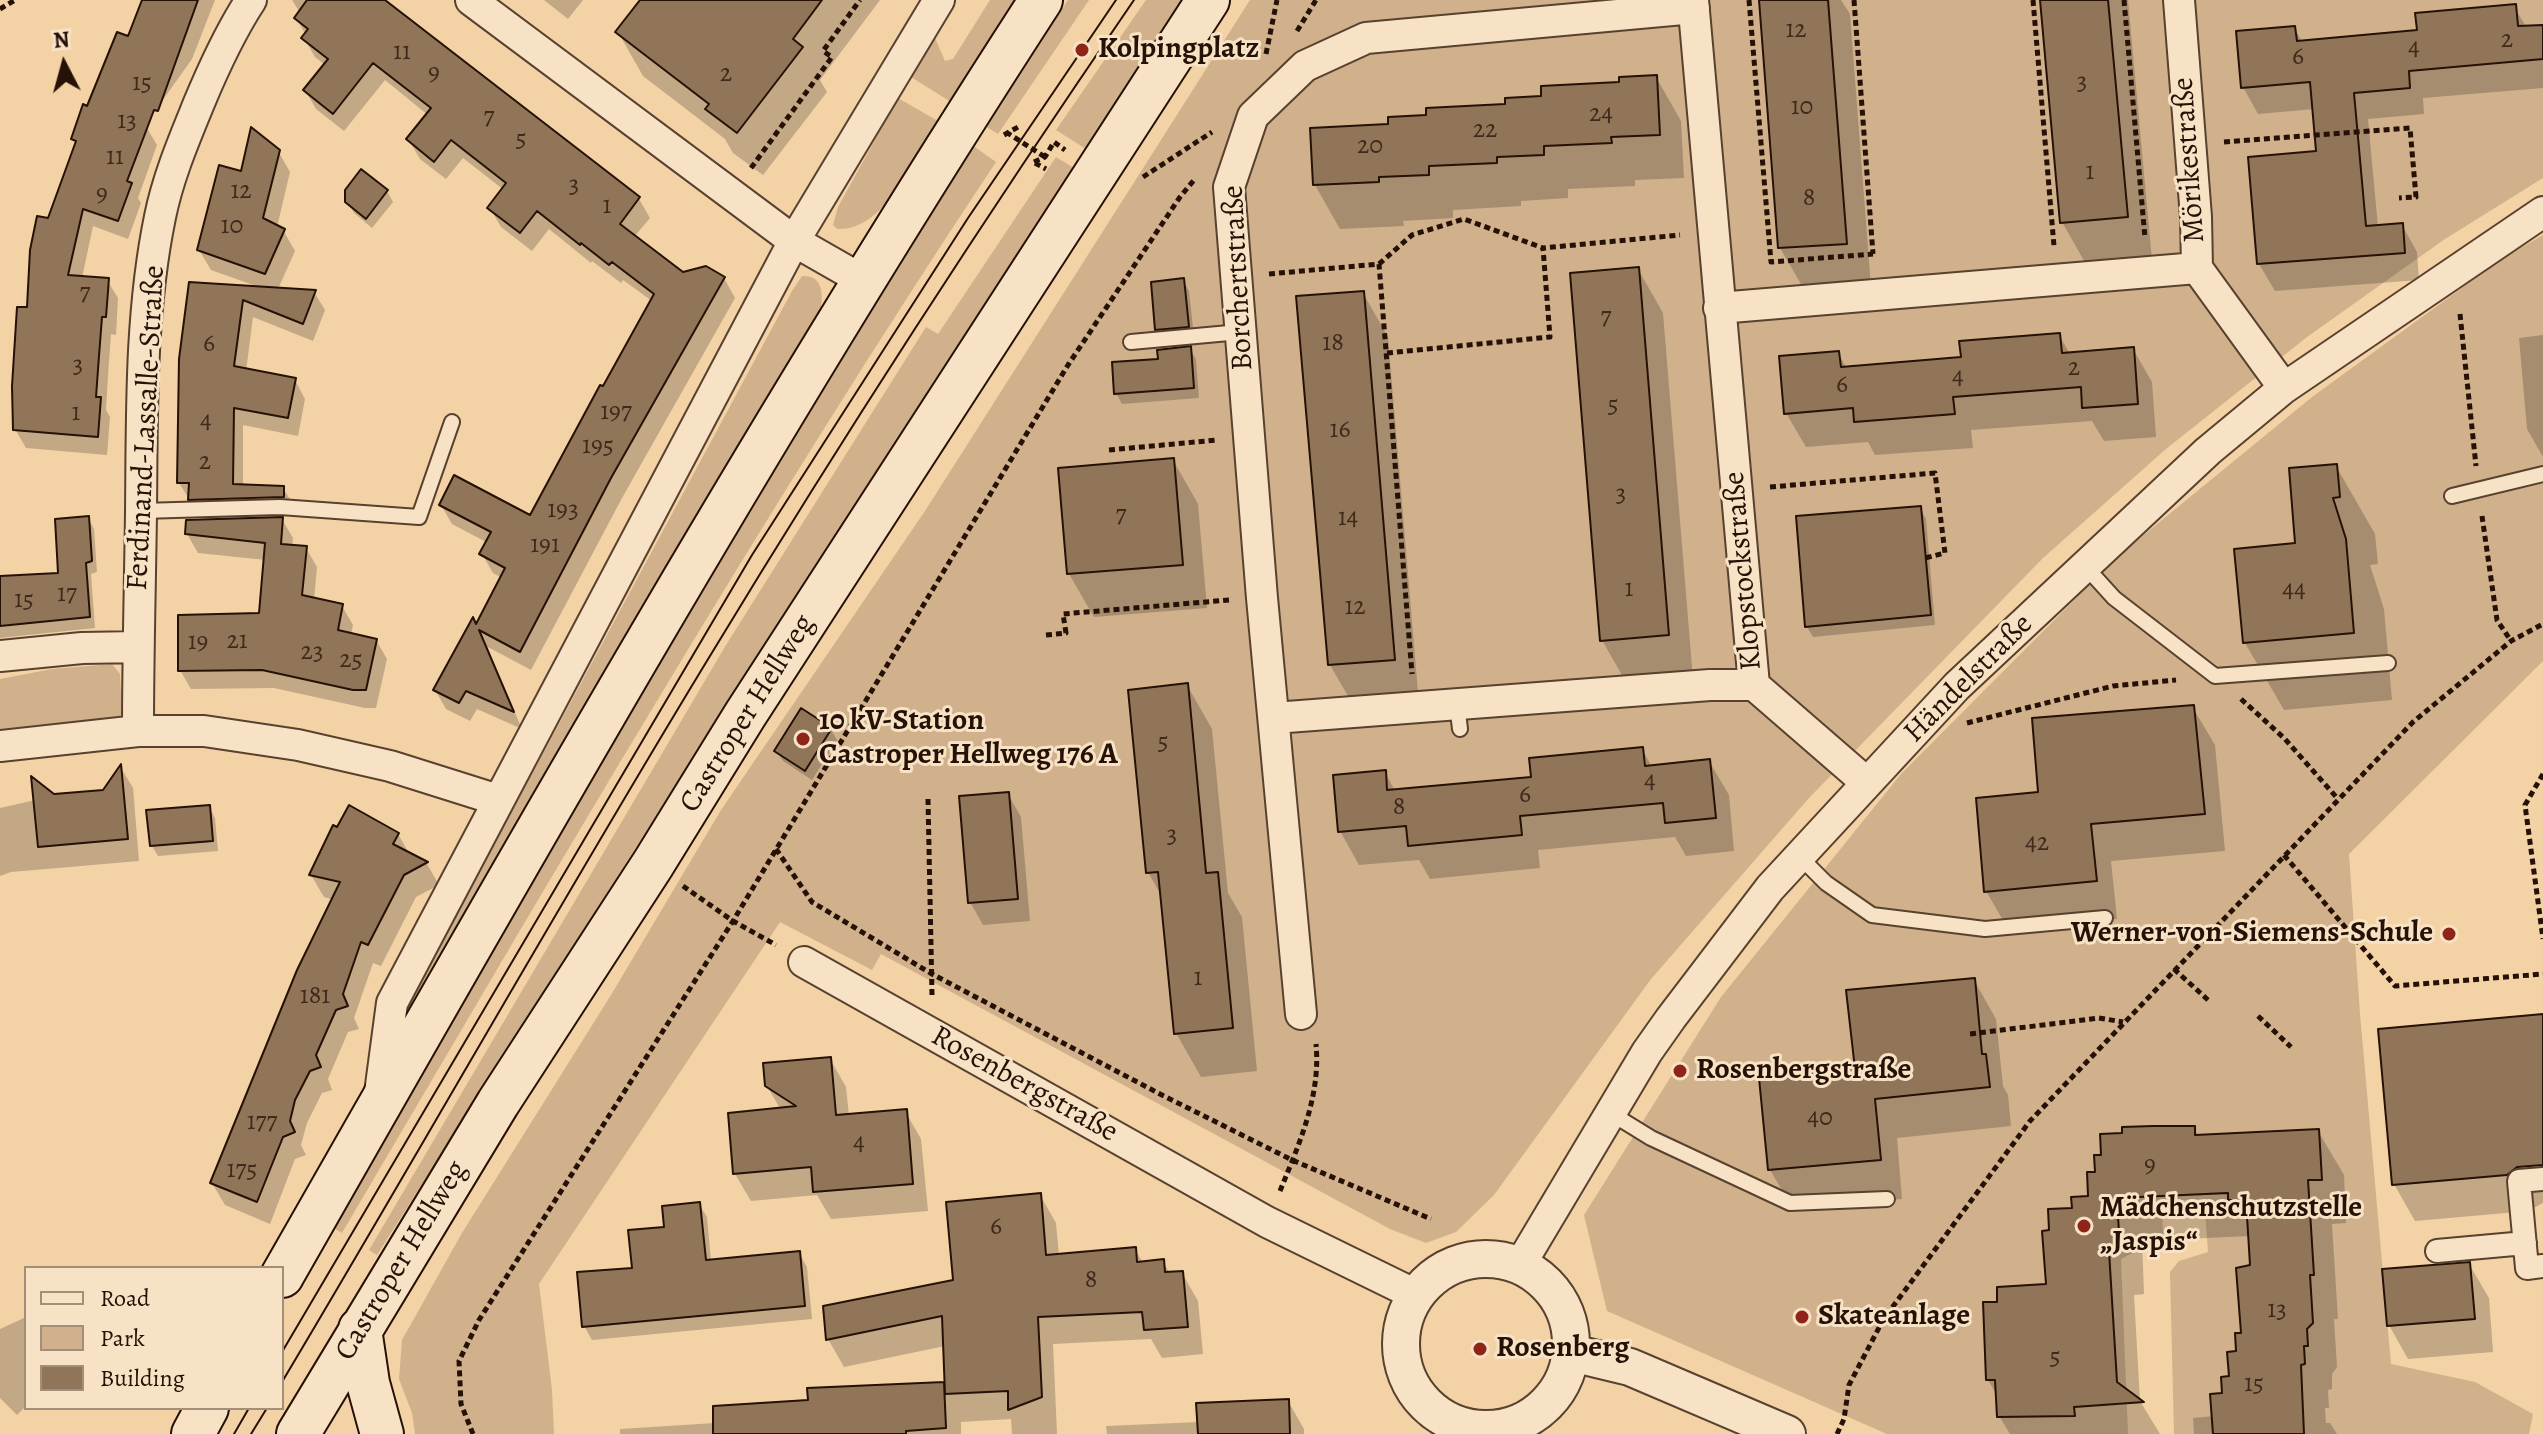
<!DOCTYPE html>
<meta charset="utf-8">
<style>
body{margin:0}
#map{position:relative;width:2543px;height:1434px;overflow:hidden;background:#f3d2a6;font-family:Alegreya,serif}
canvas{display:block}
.legend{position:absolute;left:24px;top:1266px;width:260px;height:144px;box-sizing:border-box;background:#f7e2c5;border:2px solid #a38e79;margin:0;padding:10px 14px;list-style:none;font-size:24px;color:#251106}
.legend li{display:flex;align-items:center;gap:16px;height:40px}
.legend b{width:40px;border:2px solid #a38e79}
.north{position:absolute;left:24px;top:24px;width:80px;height:80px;-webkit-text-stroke:6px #f7e2c5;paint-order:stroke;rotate:354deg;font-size:22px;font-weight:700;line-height:32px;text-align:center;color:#251106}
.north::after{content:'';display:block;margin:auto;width:28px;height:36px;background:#251106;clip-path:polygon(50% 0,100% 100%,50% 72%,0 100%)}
</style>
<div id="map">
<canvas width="2543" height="1434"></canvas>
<ul class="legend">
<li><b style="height:10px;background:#f7e2c5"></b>Road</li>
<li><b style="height:22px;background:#d0b18b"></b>Park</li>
<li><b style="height:22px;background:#907559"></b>Building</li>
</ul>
<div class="north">N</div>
</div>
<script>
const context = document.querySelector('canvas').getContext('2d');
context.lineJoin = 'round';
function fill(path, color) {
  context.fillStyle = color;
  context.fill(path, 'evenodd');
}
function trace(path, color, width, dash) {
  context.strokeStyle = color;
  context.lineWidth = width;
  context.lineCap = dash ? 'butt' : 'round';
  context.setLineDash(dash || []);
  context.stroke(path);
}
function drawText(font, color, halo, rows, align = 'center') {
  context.font = font + ' Alegreya,serif';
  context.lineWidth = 6;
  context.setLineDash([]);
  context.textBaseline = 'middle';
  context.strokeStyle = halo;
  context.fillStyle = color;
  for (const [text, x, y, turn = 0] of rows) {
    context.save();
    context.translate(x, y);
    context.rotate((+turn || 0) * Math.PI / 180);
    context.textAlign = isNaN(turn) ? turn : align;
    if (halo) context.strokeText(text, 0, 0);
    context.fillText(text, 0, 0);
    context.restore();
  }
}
fill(new Path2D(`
 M990,0H1022L951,102L911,77L935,38L945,61L953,59Z
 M1068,0H1089L998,134L985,126Z
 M1146,0H1184L1086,149L1056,130Z
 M1250,0H2543V178L2445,239L2307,337L2166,449L2043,558L1809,798L1651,979L1494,1195L1456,1232L1426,1243L1390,1229L881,954L872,970L780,922L539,1284L552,1390L554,1434H415L412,1413L399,1379L402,1340L462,1233L611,995L721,810L925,511Z
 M898,98L938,121C916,156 885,232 837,229L833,225L838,207Z
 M972,145L996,162C764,511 554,873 342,1233L332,1227L640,694Z
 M1056,157L1074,168L664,803L377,1255L369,1250L726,645L926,327L938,334Z
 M2543,235V661L2349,854L2360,1014L2391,1364L2475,1382L2533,1414L2529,1434H2174L2170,1272L2179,1261L2208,1252L2204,1199L2162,1201L2163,1238L2121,1259L2128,1434H1887L1607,1311L1584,1215L1721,997L1901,774L2118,556L2312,397L2503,258Z
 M802,276C825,275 823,297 820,314L409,1014L404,1012L792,291Z
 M112,664L120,674L122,714L116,719L0,731V679L52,669Z`), '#d0b18b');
fill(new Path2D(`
 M144,0H215L192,59L145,125L157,145L138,198L141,203L128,239L93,226L82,278L107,280L118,298L116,335L111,334L108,376L106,410L110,417L107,455L26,448L15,429L29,310L50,220L77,145L73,139L129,39Z
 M292,0H381L639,199L650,218L634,237L682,274L724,278L735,298L622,498L531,670L486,646L522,729L477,709L470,721L446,709L435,690L476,627L502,578L493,573L482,554L488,543L452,524L441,505L530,518L652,301L623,280L621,283L592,261L591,263L549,229L532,251L501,227L490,208L504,190L463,158L446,179L420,159L409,140L428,115L385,80L344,131L316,109L305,90L325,65L315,57L304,38L306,35L296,18L300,13Z
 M544,0H583L568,19Z
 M642,0H880L820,80L827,92L763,175L733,153L725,139L643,76L618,32Z
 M1761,0H1841L1850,14L1871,287L1805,291L1780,248Z
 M2042,0H2128L2152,260L2087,266L2062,222Z
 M2514,7L2527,28L2543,27V88L2423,98L2424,114L2368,119L2378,227L2402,225L2417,252L2419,280L2275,291L2259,264L2251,159L2318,153L2315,109L2258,114L2243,87L2294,28L2303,43L2419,32Z
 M1656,77L1681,121L1684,178L1635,180V186L1568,189V198L1521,201V206L1453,210V218L1403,221L1404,226L1340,229L1315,185L1390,125Z
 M278,151L290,172L277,227L283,230L295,251L278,289L314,292L325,310L313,341L253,317L246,371L295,380L305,399L298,436L243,425V486L283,488L294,506V515L280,516L293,538L292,547L306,548L317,567L314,600L342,606L353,625L351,635L376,640L387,659L376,708H365L274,688L191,689L180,670L261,615L266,560L198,553L187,534L203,521L179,483L191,284L259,287L211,270L199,250L243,173Z
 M387,191L393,202L372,228L354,213L347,201Z
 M1638,269L1663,313L1693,679L1627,684L1602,640Z
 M1183,280L1189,291L1194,337L1164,340L1157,329Z
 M1363,293L1388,337L1419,704L1355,708L1330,665Z
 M2059,335L2070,354L2133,349L2152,382L2156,437L2104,441L2092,421L1971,430L1973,448L1875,455L1868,442L1806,447L1786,413L1838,353L1847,369L1963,359Z
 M2543,335V457L2527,429L2519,338Z
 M1190,349L1196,359L1199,398L1122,404L1116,393L1160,360Z
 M1173,460L1198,504L1207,608L1094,617L1069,574Z
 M2336,466L2375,534L2378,564L2370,565L2384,609L2392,700L2284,710L2245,643Z
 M1920,508L1926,519L1935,625L1813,637L1807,627Z
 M88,518L94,529L97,572L91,574L95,628L0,638V582L60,575Z
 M1187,685L1212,729L1228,893L1242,917L1257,1071L1201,1077L1176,1033L1162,897L1148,872Z
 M2193,708L2215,745L2225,851L2111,861L2117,919L2008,929L1986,891L2041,794Z
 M831,730L837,740L812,780L783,761L776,751Z
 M1642,749L1652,767L1709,761L1729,795L1734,851L1686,856L1675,837L1538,850L1540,868L1430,879L1419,860L1359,865L1340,831L1385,772L1395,791L1533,778Z
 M121,768L133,788L139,861L11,872L0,876V808L53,796L104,792Z
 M1008,794L1021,817L1030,921L983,925L970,902Z
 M209,807L215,818L218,851L158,856L152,846Z
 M398,834L410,855L427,864L439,885L416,897L381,966L373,963L354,1018L359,1029L348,1032L328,1079L332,1090L322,1093L307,1123L301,1145L306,1155L295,1159L270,1224L225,1205L212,1183L334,900L324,897L311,875Z
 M1974,980L1996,1019L2003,1086L2008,1095L2011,1126L1897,1138L1902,1199L1793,1209L1770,1170L1857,1071Z
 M2543,1016V1203L2528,1211L2415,1221L2394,1184Z
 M830,1059L846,1087L849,1116L905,1111L921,1139L928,1211L831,1219L817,1195L751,1201L735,1174L781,1110L767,1086Z
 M2194,1128L2199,1137L2318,1131L2344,1175L2346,1223L2332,1224L2338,1319H2334L2337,1367L2332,1374V1389L2328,1390L2329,1408H2325L2326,1423H2330L2337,1434H2194L2193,1418L2214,1416L2231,1378L2243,1334L2252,1267L2250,1236L2142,1241L2144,1294L2134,1295L2140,1401L2160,1434H2010L1999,1416L1998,1397L1988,1380L1999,1304L2048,1286L2051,1232L2091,1197L2097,1174Z
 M1040,1195L1056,1223L1059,1256L1135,1249L1143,1263L1163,1262L1170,1273H1182L1198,1301L1203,1354L1162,1358L1151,1339L1053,1344L1057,1434H1012L1011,1419L961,1422V1434H620V1429L715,1423L810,1402L943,1384L947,1390L945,1346L844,1367L828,1339L955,1281Z
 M699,1204L707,1217L711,1261L799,1253L807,1267L812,1319L592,1340L584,1326L666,1229Z
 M2469,1264L2489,1298L2493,1352L2408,1359L2389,1325Z
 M26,1317V1406L17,1415L0,1398V1329Z
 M1288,1401L1304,1429V1434H1107L1106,1426L1199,1422Z`), '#0003');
const building = new Path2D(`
 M142,0H198L158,111L154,110L127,181L132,183L118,221L83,209L68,275L109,278L106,317H102L99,356L96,397H101L98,437L13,430L12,386L17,307H27L30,250L37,216L48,218L76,141L71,139L83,104L87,106L117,32L128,36Z
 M307,0H385L640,197L620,224L683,272L706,266L725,277L611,478L520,652L479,630L514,712L466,691L459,703L433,690L473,617L476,624L505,568L479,554L491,532L439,505L454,475L530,515L600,385L603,386L654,294L612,262L609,265L581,243L580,245L537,211L520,233L487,208L506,183L451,140L434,162L406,139L431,108L373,63L333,114L303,90L328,59L301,38L308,29L294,18Z
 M640,0H822L793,39L803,47L737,133L705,109L709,104L615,32Z
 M1759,0H1828L1847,244L1778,248Z
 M2040,0H2108L2128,217L2060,223Z
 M2516,4L2518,26L2543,25V59L2409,71L2410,88L2354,93L2366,226L2403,223L2405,253L2257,264L2248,157L2316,151L2310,82L2241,88L2236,31L2295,26L2297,41L2417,30L2415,13Z
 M1657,75L1660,135L1611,137L1612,143L1544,146V155L1497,157V163L1429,166V175L1379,177V182L1313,185L1310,128L1388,124V117L1426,115V108L1505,104V98L1541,96V86L1619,82V77Z
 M251,127L280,150L263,218L285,229L265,274L197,250L219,165L241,171Z
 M361,169L388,190L366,219L345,202V190Z
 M1639,267L1669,635L1600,641L1570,273Z
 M1184,278L1189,327L1155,330L1151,282Z
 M189,282L316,290L303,324L243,300L234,366L296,378L288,418L234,408L233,484L284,486V497L188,500L189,483H177L179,359Z
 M1364,291L1395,660L1328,665L1296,296Z
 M2060,333L2062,353L2134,347L2138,404L2082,408L2081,387L1953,397L1955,414L1854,422L1853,408L1784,414L1779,356L1839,351L1841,367L1961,357L1959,341Z
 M1191,346L1194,388L1114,394L1112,362L1158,359L1157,350Z
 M1174,458L1183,565L1067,574L1058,468Z
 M2337,464L2340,497L2333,498L2346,539L2354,633L2243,643L2234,549L2295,543L2289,468Z
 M1921,506L1931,615L1805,627L1796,516Z
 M89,516L92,561L86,563L90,617L0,626V576L58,573L55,519Z
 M283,517L281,544L307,546L302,595L343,604L338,630L377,639L366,690H353L262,670L178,671V615L259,613L265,543L185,534L186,520Z
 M1188,683L1206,873L1218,872L1233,1028L1174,1034L1158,872L1146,873L1128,690Z
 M2194,705L2205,814L2091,824L2097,881L1984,892L1976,798L2038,792L2032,718Z
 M801,708L832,728L805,771L774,751Z
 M1643,747L1645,766L1710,759L1716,818L1665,823L1663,803L1520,816L1522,835L1408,846L1406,826L1338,832L1333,775L1386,770L1387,790L1531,777L1529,758Z
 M121,764L128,839L38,847L31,776L54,794L103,790Z
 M1009,792L1018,899L968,903L959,796Z
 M210,805L213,841L150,846L146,810Z
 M349,805L399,833L393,844L428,862L404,875L368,945L361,942L343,994L348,1006L336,1010L316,1055L321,1067L310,1071L295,1100L290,1121L295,1132L283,1137L257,1202L210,1183L297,970L340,882L309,875L333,825L337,827Z
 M1975,978L1982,1054H1986L1990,1087L1875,1099L1881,1160L1768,1170L1759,1078L1855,1069L1846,990Z
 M2543,1014V1165L2517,1167L2507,1175L2392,1185L2378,1029Z
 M831,1057L836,1115L907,1109L913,1184L813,1192L811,1167L733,1174L728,1113L796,1106L765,1086L763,1063Z
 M2153,1126H2195V1135L2319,1129L2322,1180H2308L2314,1275H2310L2313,1323L2307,1329L2308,1346H2304L2305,1364L2301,1365L2304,1434H2213L2210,1394L2222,1393L2221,1377L2229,1376L2227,1352L2236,1351L2235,1333H2241L2236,1268L2250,1265L2246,1200H2228V1193L2117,1198L2120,1251H2109L2117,1382L2144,1402L2074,1407L2075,1416L1997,1417L1995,1380H1986L1983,1302H1997V1287L2046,1284L2042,1231L2049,1230L2048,1209L2072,1208L2071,1197L2088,1196L2087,1172H2095L2094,1155H2101L2100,1134L2122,1133V1127Z
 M1041,1193L1046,1255L1136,1247L1137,1262L1164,1259L1165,1272L1183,1271L1188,1327L1144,1330L1142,1312L1038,1317L1042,1397L1008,1410V1391L945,1394L942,1316L826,1340L823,1306L953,1280L946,1202Z
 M700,1202L706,1260L800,1251L805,1306L582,1327L577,1272L632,1268L628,1230L664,1227L662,1206Z
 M2470,1262L2475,1319L2387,1326L2382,1269Z
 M944,1382L946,1428L906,1431V1434H713V1406L808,1400L807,1388Z
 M1289,1399L1290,1434H1198L1196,1403Z`);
fill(building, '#907559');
trace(building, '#251106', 2);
const service = new Path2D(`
 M1131,342L1240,332
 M2452,496L2543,474
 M141,511L280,507L419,517L452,422
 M2085,566L2114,598L2215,676L2388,663
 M1457,704L1460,729
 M1799,856L1826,883L1872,915L1985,929L2105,918
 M1612,1114L1651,1138L1790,1203L1887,1199`);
const pedestrian = new Path2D(`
 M2543,1179L2519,1181L2527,1268L2543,1266
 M2437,1251L2525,1243`);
const minor = new Path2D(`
 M471,0L794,241L864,281
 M1693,0L1754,685L1867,783
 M2179,0L2196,217L2197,268L2284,388
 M1719,308L2197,268
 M0,656L82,648L138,647
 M1274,718L1710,685H1754
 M138,731C138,658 140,585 141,513C142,414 140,314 160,217C168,177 184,140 199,103C214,67 230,32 251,0
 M0,746L138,731H204L298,745L390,766L498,800
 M804,962L1267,1222L1416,1295
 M1301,1014L1262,598L1229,187L1253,116L1305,66L1366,38L1694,8
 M380,1093L392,1003L794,241L939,0
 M1520,1265L1647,1052L1671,1018L1770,888L1957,686L2208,451L2284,388L2543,212`);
const tertiary = new Path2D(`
 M1401 1344a85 85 0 1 1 170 0a85 85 0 1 1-170 0Z
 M1572,1353L1630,1367L1787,1434`);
const secondary = new Path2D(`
 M282,1276C527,846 772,415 1041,0
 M360,1329L368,1383L382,1434
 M193,1434L207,1408
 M298,1434L498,1103L653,864L745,715L1208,0`);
trace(service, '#58412e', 18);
trace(pedestrian, '#58412e', 26);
trace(minor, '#58412e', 34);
trace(tertiary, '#58412e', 40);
trace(secondary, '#251106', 46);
trace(new Path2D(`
 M1749,0L1771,262L1873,254
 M1854,0L1873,254
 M2033,0L2054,246
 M2124,0L2145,238
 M0,9L15,0
 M1297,31L1316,0
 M1266,54L1277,0
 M1006,132L1045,157
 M1004,135L1018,127
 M2224,142L2410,128L2416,197L2399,198
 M1034,162L1045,157L1054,142L1065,150
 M1035,163L1046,169
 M751,168L832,57L823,51L860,0
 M1143,177L1212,132
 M1379,264L1412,235L1464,219L1543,248
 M1269,274L1379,264L1412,674
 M2460,314L2476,466
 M1387,353L1550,337L1543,248L1680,235
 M1109,450L1217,440
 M1770,487L1935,473L1945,553L1925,558
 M2482,516L2497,620L2511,641
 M1046,635L1066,633L1063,614L1229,600
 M2241,699L2284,738L2338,799
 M1967,723L2113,686L2176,680
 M2543,774L2525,805L2543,939
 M928,799L932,995
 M776,849L812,902L932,974L1160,1094L1292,1160L1431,1219
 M2284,855L2395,986L2543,974
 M683,886L733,921L776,945
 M2174,969L2208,1000
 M2258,1016L2291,1047
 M1970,1034L2099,1018L2123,1022
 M1280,1191C1299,1144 1321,1096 1316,1044
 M473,1434L461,1404L459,1361L479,1320L733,921L1068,365L1180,197L1194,180
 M1837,1434L1844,1419L1849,1385L1883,1320L2030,1121L2413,722L2511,641L2543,624`), '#251106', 5, [6, 4]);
trace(service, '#f7e2c5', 14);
trace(pedestrian, '#f7e2c5', 22);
trace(minor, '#f7e2c5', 30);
trace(tertiary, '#f7e2c5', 36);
trace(secondary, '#f7e2c5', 42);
trace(new Path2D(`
 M282,1352L752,555L968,218L1116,0
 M282,1382C427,1139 566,892 713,651C847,430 988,213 1134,0
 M234,1434L249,1408
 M251,1434L267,1408`), '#251106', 2);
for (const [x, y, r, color] of [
 [1082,50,8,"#8f2418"],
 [803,739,8,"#8f2418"],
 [2449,934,8,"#8f2418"],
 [1680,1071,8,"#8f2418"],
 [2084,1226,8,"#8f2418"],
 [1802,1317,8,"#8f2418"],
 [1480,1349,8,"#8f2418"]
]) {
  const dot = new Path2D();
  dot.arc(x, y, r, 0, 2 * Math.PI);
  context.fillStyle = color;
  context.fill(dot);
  trace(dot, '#f7e2c5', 3);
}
drawText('26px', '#402a1b', null, [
 ["12",1796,31],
 ["2",2507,41],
 ["4",2414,49],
 ["11",402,53],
 ["6",2298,58],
 ["9",434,74],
 ["2",726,75],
 ["3",2082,83],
 ["15",142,84],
 ["10",1802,108],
 ["24",1601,115],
 ["7",489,118],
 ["13",127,122],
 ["22",1485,131],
 ["5",521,140],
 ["20",1370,147],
 ["11",115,158],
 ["1",2090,173],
 ["3",574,186],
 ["12",241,192],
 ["9",102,195],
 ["8",1809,199],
 ["1",607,207],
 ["10",232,227],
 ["7",85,294],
 ["7",1606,318],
 ["18",1333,344],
 ["6",209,345],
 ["3",78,366],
 ["2",2074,369],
 ["4",1958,378],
 ["6",1842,386],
 ["5",1613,406],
 ["197",616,413],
 ["1",76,414],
 ["4",206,422],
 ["16",1340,431],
 ["195",598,447],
 ["2",205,463],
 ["3",1621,495],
 ["193",563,511],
 ["7",1121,516],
 ["14",1348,519],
 ["191",545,546],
 ["1",1629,590],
 ["44",2294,591],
 ["17",67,595],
 ["15",24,601],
 ["12",1355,608],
 ["21",237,642],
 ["19",198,643],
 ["23",312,653],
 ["25",351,661],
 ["5",1163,743],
 ["4",1650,782],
 ["6",1525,796],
 ["8",1399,808],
 ["3",1172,836],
 ["42",2037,844],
 ["1",1198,979],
 ["181",315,997],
 ["40",1820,1119],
 ["177",262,1123],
 ["4",859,1144],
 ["9",2150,1166],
 ["175",242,1171],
 ["6",996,1228],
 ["8",1091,1281],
 ["13",2277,1311],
 ["5",2055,1358],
 ["15",2254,1385]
]);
drawText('bold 30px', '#251106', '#f7e2c5', [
 ["Kolpingplatz",1098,50],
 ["10 kV-Station",819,722],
 ["Castroper Hellweg 176 A",819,756],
 ["Werner-von-Siemens-Schule",2433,934,"right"],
 ["Rosenbergstraße",1696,1071],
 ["Mädchenschutzstelle",2100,1209],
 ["„Jaspis“",2100,1243],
 ["Skateanlage",1818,1317],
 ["Rosenberg",1496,1349]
], 'left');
drawText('30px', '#251106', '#f7e2c5', [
 ["Mörikestraße",2190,160,-94],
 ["Borchertstraße",1239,278,-93],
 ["Ferdinand-Lassalle-Straße",147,428,-87],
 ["Klopstockstraße",1744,571,-95],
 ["Händelstraße",1969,679,-45],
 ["Castroper Hellweg",748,714,-58],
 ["Rosenbergstraße",1024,1085,29],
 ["Castroper Hellweg",402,1261,-59]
]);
</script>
